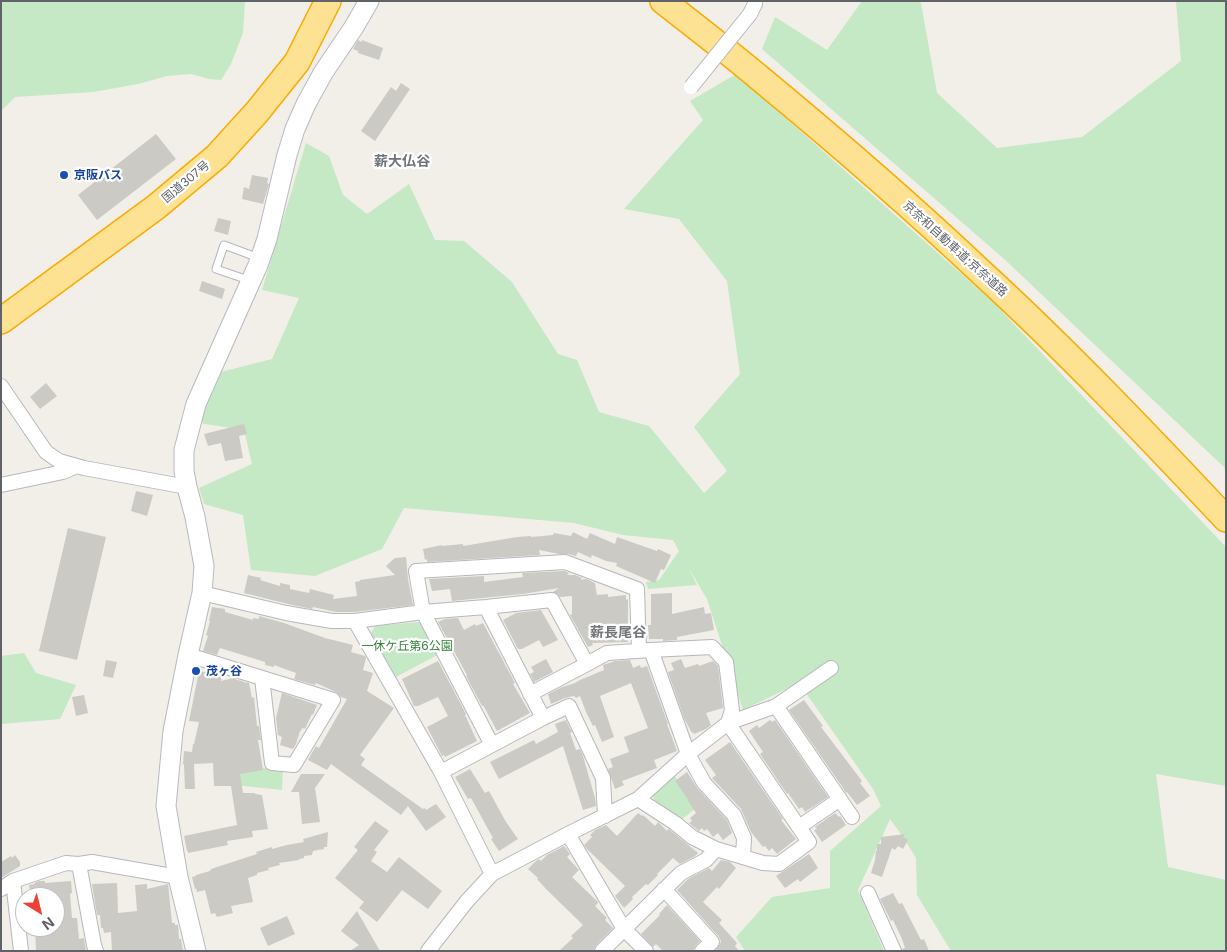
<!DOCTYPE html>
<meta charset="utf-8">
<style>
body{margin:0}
#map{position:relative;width:1227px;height:952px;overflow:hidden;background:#f1efe8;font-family:Inter,sans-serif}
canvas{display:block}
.frame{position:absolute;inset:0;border:2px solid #5f6368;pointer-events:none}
.north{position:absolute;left:15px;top:887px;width:50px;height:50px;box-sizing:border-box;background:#fff;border:1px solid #bfc1c3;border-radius:50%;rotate:144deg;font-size:14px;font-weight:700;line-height:20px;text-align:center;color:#5f6368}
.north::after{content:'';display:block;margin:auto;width:18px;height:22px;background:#ea4335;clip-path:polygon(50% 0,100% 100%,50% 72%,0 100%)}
</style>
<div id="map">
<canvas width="1227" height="952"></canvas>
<div class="frame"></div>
<div class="north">N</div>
</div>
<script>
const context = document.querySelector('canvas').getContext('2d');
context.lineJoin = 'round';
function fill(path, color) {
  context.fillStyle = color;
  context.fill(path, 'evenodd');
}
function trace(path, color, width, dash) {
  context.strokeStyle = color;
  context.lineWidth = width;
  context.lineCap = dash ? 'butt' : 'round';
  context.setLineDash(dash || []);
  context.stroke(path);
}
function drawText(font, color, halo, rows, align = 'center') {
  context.font = font + ' Inter,"Noto Sans JP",sans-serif';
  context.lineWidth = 4.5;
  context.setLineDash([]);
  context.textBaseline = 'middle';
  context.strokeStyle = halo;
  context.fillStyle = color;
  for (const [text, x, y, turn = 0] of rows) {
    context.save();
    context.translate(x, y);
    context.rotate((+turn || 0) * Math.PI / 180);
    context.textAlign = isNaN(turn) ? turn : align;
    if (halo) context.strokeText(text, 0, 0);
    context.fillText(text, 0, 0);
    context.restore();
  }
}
fill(new Path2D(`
 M1,1H245L243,33L231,64L221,80L209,79L191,74L167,76L138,84L93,92L15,97L1,111Z
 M862,1H916L921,3L937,93L997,148L1082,137L1181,61L1176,1H1226V469L1002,257L762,49L775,17L827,50Z
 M736,74L993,302L1226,547V786L1156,774L1168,867L1226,880V951H951L917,895L916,858L903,837L890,819L858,890L884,951H745L736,937L772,897L830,888V851L881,806L873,789L799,683L743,710L707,599L688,567L697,585L648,589L646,582L659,580L679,551L673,540L623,535L574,523L404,508L382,549L315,576L251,570L243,515L204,504L199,488L252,464L244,430L199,423L221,372L272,359L299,298L262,290L306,143L329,156L343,195L367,214L409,184L435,240L464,241L512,282L558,354L577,360L599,412L649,426L704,493L727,471L694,427L740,374L727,281L679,219L624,209L703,120L690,101Z
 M419,622L439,654L396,677L371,633L375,626Z
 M24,653L36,673L76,685L60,719L1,724V656Z
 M283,767L282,790L235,785L234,770Z
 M674,775L695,809L681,820L654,801L653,791Z`), '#c5e8c5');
fill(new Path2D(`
 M358,40L362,42V40L383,48L379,60L358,53V51L353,49Z
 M401,83L410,89L375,141L361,131L391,87L396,91Z
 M156,134L176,159L97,220L78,195Z
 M252,175L268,178L267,183L269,184L263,204L242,199L244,187L249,189Z
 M218,218L231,221L228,235L214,231Z
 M202,281L225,289L222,299L199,291Z
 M46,383L57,396L40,409L30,397Z
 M244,424L247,434L239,436L243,458L225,461L221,443L208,446L204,434Z
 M136,491L153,495L147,516L131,511Z
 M68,528L106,537L77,660L39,651Z
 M573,532L587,539L590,533L615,544L617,537L657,551L658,549L671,555L664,570L661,569L655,583L616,566L617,563L606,561L592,555L591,558L578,552L576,556L568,554H559L539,550L540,555L427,562V559L425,560L423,549L442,545V546L463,544V546L517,537L531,536V537L553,535L554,533L571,536Z
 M406,557L408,579L413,605L354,612H336L313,607L312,609L288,604L244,593L248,575L261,578L260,580L280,586V583L290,585V589L309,593L310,589L334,595L333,599L357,596L355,582L360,581V580L395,575L386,566L395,558Z
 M564,571L569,573L567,575H575L582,578L581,580L586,579L595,583L597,595L608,594V597L626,595V600L628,599V642L592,643L593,645L588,647L570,615L572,614V596L560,597L556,593L553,592L559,588L523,594L452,601L450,589L432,591L429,579L484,576V582L523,577L522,573Z
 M672,593V614L704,607L705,614L711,613L714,630L677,637V640L663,641V639H649L648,625H651V594Z
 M212,607L225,609V612L253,620V618L259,619V616L284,623L325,638L353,645L351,652L365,656L366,658L363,670L373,673L367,691L394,708L360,755L365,759L361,765L423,809L425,808L426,810L436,804L446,817L426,831L408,806L401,815L331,764L327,770L308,760L316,746L319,748L347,699L341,697L336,692L316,683L315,685L294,679L296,673L274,665V667L265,665V662L220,648L217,655L203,651L208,636L206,635L210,621H209Z
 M541,610L558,640L543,647L539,640L522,649H518L503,620L516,613Z
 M458,618L464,630L475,624L476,626L483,623L515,683L513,684L530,713L497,731L483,705L482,706L466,676L467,675L438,622L445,619Z
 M546,659L553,672L534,682L530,674L534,672L531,667Z
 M681,659L685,668L698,664L699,666L713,661L718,666L723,708L706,713L711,725L706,729L694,734L693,732L692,733L684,718L668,672L674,670L671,663Z
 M106,660L117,662L113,678L103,676Z
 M630,660L633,668L640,665L641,668L647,666L668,724H667L677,751L654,760L657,768L622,781L624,785L615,789L608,769L613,767L610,759L629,752L624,737L648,728L631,683L600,696L614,737L602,742L595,725L593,726L586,712L580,696L576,698L574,696L565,698L551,704L548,694L562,687L575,683L580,680L604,670L603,665L615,661Z
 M438,661L466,714L465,715L477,741L445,757L444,755L442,756L427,727L448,716L438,697L418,706H414L402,679Z
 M199,671L222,675L221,681L234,678L237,680L243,681V682L249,683L252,698L254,697L257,726H259L261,740H258L263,770L240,774L243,793H255V794L262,795L268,829L252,831L253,837L227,841L228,845L188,853V851H187L184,836L237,825L231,786H214L213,763L194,764L195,789H185L184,765L183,764L184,751L192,752L193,744H194L199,722L189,721Z
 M282,693L317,705L313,715L312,714L305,729L302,728L301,731H300L296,744L293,749L280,745L282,737L278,735L276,718Z
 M84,695L88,713L76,716L72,697Z
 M804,700L823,726L821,727L862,781L860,783L870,796L857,805L847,792L846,793L843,788L789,710Z
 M566,720L572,732L570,733L576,750L580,749L583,756L595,798L596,806L583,810L563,746L499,779L490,762L534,740L536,744L558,732L555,724Z
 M770,720L772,722L775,720L828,797L805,812L802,807L799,809L788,793L787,794L760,754L763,752L749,731L757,725L759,728Z
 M730,742L783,819L781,820L796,839L777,854L772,848L769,851L765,846L763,847L751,832L741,809L712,778L716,775L705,760Z
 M470,769L485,793L489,791L506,822L518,839L499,851L491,839L493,838L471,798L468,799L455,777Z
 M687,772L698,789L727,820L732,833L723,840L718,833L713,837L707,829L704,831L702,828L699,831L689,823L692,821L690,818L696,813L687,799H688L675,781Z
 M301,774H325L315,788L320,822L302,824L299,792H291Z
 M638,813L642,816L643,815L655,826L658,822L667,831L668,829L670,830L698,853L695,856L680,864L673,858L657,874L658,875L648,885L646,884L632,897L633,899L624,908L615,896L625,886L624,885L587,849L584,845L592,837L590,835L595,830L606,825L617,836Z
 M835,813L839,817L840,816L846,825L822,842L814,830L817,829L815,827Z
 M375,821L389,831L374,850L377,852L371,861L387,872L399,857L442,891L428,909L402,890L377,922L359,908L364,902L335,878L358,850L354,847Z
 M328,832L327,847H324V849L313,851L312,855L304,856V858L299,859V860L279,863L280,865L268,868L269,870L257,873V875L248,878L253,902L231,906L233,913L217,917L215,913L211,914L205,890L197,892L196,888L195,889L192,877L196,876V875L210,871L211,869L257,854L256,852L272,847V849L287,845L304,842L303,839Z
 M905,834L903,837L908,840L903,849L898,846L895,850L892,848L882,877L871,873L875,860L876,851H877V844H881V837Z
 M564,846L570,854L567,857L579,870L572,877L598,902V903L595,906L607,918L605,920L613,928L596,945L593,951H559L573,938L571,936L583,925L546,889L537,879L538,878L528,869L536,861L539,859L541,861L547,855Z
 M809,854L818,868L800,882L798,879L785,888L776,876Z
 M15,855L20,862V866L1,878V862L11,856L12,858Z
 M721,860L730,862L736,868L719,889L717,887L703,902L722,920L719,923L737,943L735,946L739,951H715L720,944L721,941L719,937L677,890L688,879L709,868L712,871Z
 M39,881H45V883L71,881L72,893L70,894L72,918H77L79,939L84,938L86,951H36L35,927H55V895L31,897L29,885L35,884L34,883Z
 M117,883L118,913L137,911L135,885L147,884V889L168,884L172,923H175V925H178L179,939H181L183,951H112L111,932L104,933L103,928H101L100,915H97L92,884Z
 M893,893L899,904L902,903L921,940L924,939L929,951H903L902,949L905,948L902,939L893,920L891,921L880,899Z
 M667,905L700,941L696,945L693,951H663L656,944L653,947L641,934L660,915L659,914Z
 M357,911L380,951H350L359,945L341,931Z
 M287,916L295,934L268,946L260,928Z`), '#cccac5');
const lane = new Path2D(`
 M251,281L216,269L224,245L259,258`);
const street = new Path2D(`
 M750,14L755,4
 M1,386L46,452L59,461L84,468L187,487
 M1,485L63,472L77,466
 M202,593L286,613L332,621H355L423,612L486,607L552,600L587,664L607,653L651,650L688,754L704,783L734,815L744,838L743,857
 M355,621L441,772L492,874
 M188,655L333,700L294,765L272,763L262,678
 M530,694L587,664
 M776,706L852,817
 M543,718L569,706L603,778L605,816
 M492,745L423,612L416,571L565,562L637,589L639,651
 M441,772L543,718L486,607
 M638,799L675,823L692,837L716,849L763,863L779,864L809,842L728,723L732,710L726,662L712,647L651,650
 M799,827L840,799
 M568,834L624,929L646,951
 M79,864L94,945L96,951
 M13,881L21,951
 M1,889L13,881L66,863L79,864L92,862L178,877
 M664,889L712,942L702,951
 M868,893L894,951
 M428,951L467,901L492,874L568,834L638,799L688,754L728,723L776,706L831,668
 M602,951L681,873L706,860L716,849`);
const secondary = new Path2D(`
 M196,951L178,877L166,806L173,731L188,655L202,593L204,566L195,517L187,487L184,471V450L196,404L258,265L267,239L287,155L295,129L306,104L323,73L354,27L369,1`);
const highway = new Path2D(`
 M663,1C696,27 730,53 762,80C837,142 911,206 982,273C1067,351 1147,435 1226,519
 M1,321L156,207L217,156L257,112L297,62L328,1`);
trace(lane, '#b5b8bc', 9);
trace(street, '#b5b8bc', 16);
trace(secondary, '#b6babf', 21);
trace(highway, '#f9ab00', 28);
trace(lane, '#fff', 7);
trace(street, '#fff', 14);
trace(secondary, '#fff', 19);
trace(highway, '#fde293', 25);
const streetBridge = new Path2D(`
 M691,87L750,14`);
trace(streetBridge, '#b5b8bc', 16, []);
trace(streetBridge, '#fff', 14);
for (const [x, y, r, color] of [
 [64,175,5,"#1a4fb4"],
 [196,671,5,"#1a4fb4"]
]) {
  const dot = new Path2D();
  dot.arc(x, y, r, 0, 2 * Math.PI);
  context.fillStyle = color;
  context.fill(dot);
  trace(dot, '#fff', 2);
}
drawText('bold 12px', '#164399', '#fff', [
 ["京阪バス",74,175],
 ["茂ヶ谷",206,671]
], 'left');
drawText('12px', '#5f6368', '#fff', [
 ["国道307号",186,182,-40],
 ["京奈和自動車道;京奈道路",955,249,42]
]);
drawText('12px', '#348238', '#fff', [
 ["一休ケ丘第6公園",407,646]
]);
drawText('bold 14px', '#70757a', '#fff', [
 ["薪大仏谷",402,162],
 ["薪長尾谷",618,633]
]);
</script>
